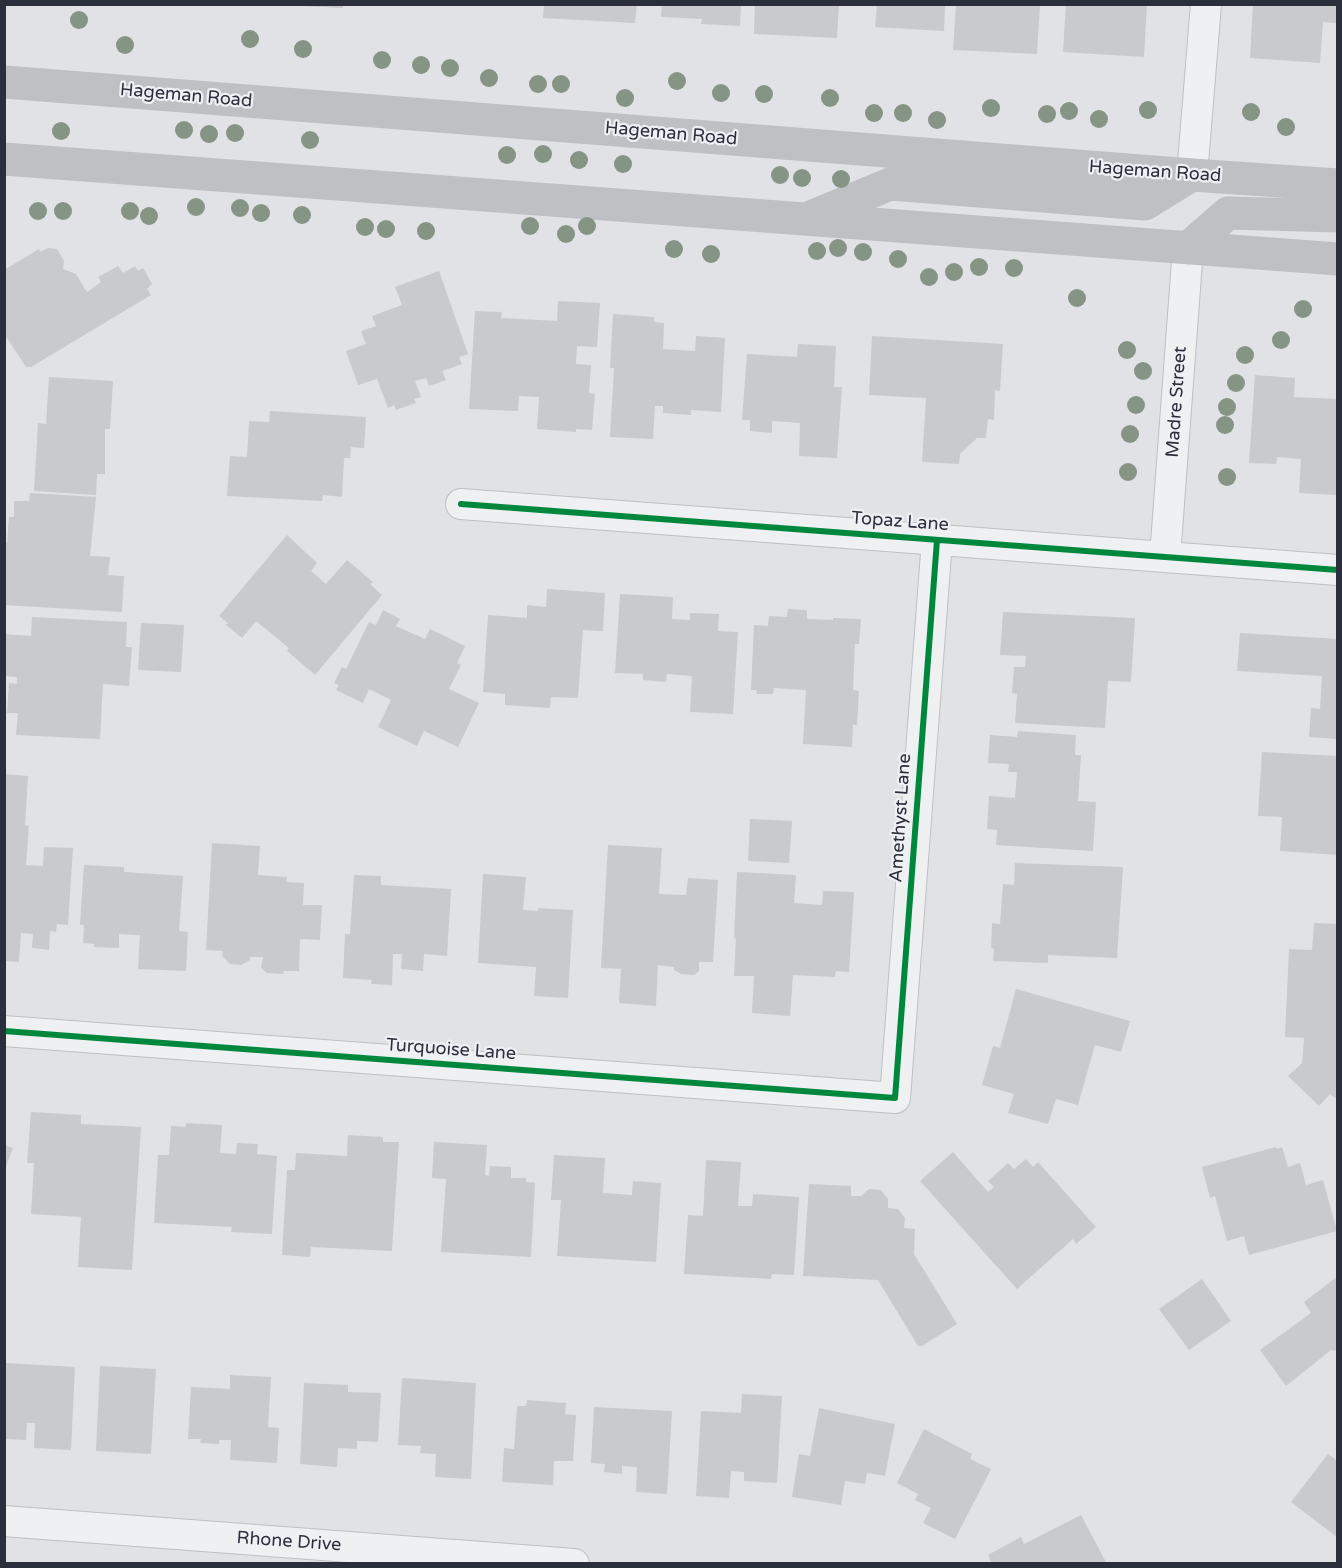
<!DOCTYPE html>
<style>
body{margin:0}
#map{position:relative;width:1342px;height:1568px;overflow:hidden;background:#e0e2e5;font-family:"Varela Round",sans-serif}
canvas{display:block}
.frame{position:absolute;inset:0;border:6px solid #2a2f3b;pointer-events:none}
</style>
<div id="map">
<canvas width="1342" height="1568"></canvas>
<div class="frame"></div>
</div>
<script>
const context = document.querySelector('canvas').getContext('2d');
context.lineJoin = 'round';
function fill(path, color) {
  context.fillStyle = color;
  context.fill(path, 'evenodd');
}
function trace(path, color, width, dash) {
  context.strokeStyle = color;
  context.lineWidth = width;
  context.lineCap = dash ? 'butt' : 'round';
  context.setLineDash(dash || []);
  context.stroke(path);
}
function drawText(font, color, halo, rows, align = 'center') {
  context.font = font + ' "Varela Round",sans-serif';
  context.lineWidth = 4.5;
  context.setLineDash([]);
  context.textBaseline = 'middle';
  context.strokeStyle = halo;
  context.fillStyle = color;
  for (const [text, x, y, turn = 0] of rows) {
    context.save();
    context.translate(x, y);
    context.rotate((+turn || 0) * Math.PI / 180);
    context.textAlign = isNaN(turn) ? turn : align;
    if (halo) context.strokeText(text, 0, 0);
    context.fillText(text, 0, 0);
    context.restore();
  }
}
fill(new Path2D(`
 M304,4H343V8L304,6Z
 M544,4H637L635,23L543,18Z
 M662,4H741L740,26L701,24L702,19L661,17Z
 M755,4H839L837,38L754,34Z
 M877,4H945L944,31L875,27Z
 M956,4H1040L1037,54L953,50Z
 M1066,4H1147L1144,57L1063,52Z
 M1253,4H1338V23L1323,22L1320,63L1250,58Z
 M48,248L57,249L64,261L63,269L76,274L87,292L101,282L98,277L118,266L123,273L135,266L138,271L143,268L152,284L147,289L151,295L31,367H26L7,338H4V270L39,249L40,252Z
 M439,271L468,354L459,357L462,364L442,371L446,380L429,386L426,378L415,381L421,397L414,399L416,403L396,410L394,405L388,408L377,379L358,385L346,351L366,344L361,331L376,326L372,316L402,305L395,287Z
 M558,301L600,303L597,347L577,346L576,364L591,365L589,393L595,394L592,430L576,429V432L537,429L539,397L519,396L518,411L469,409L475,311L502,312L501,318L557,321Z
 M613,314L654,317V322L664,323L663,349L695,351L696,336L725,338L721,412L691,410V415L663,413V406H655L653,439L610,437L614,368H610Z
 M872,336L1003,344L1000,391L995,390L994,420L988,419L986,438H977L960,454L959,464L922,462L926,398L869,395Z
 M798,344L836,346L834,387H842L837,458L799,456L800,423L772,421V433L750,431V420H742L747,354L797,357Z
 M1255,375L1295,378L1294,397L1338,399V495L1299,493L1301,459L1277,457L1276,464L1249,463Z
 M49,377L113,381L110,429H105V474H97L96,495L34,491L38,423L46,424Z
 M270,411L366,417L364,448L351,447L350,458H344L342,497L323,495L322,501L227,496L230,456L247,457L249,421L269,422Z
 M30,493L96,497L90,556L110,557L108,575L124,576L122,612L4,605V543H7L9,517H14V501H29Z
 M287,535L317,563L311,571L326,584L347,560L373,582L370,584L382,595L315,675L287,651L289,648L256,621L242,638L226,625L228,623L219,616Z
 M547,589L605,593L603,631L583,630L578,698L551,697L550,708L505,705V694L483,692L488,615L527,618V605L546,607Z
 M620,594L673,597L672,619L690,620V613L719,614L718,631L738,632L733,714L690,712L692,676L667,674L666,682L643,680V674L615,673Z
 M788,609L807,610V619L833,620V618L861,619L859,644H855L853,690L859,691L857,725H853L852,747L803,744L806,690L774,688L773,694H757L756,690H751L754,625L768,626L769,616L787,617Z
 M383,610L400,619L396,626L425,639L430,629L465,646L457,663L461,665L449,689L479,703L458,747L424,731L417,746L378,727L391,700L369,689L363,703L336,690L339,685L334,683L342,667L346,669L369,622L376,625Z
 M1003,612L1135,618L1131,682L1108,681L1105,728L1015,723L1017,694L1012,693L1014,667H1025L1026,656L1000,655Z
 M32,617L127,622L126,647H132L129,686L103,684L100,739L16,735L18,713H7L9,683L17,684V677L4,676V634L31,636Z
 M141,623L184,625L181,672L138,670Z
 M1240,633L1338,639V739L1309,737L1311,708L1320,709L1322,676L1237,671Z
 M1018,731L1076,735L1075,755H1081L1078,801L1096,802L1093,851L996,845L997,830L987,829L989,796L1015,798L1017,772H1008L1009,764L988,763L990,735L1017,737Z
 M1262,752L1338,756V855L1280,851L1282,817L1258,816Z
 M4,774L28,776L25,825L29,826L26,865L43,866L44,847L73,848L68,925L57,924L56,932L50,931L49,950L32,948L33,934L21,933L19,962L4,961Z
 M750,819L792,821L789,863L748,861Z
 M212,843L260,846L258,875L287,877L286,882L304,883L303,905H322L320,940L300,939L299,971H284L283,974L267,973L261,968L263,957H250V960L241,965L230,964L222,956L223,951L206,950Z
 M608,845L662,848L659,894L686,895L688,878L718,880L713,962H699V971L694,975L681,974L674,970V967L658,965L656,1006L619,1003L621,969L601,968Z
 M1015,863L1123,867L1117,958L1048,955V963L993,961L994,949L991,948L992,923L1000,924L1003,884L1014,885Z
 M84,865L124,867V872L183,876L179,931L188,932L186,971L138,969L140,935L119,934V948L94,947V944L83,943L84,925H80Z
 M737,872L796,875L794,903L822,905L823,891L854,892L849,972L836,971L835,977L793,975L790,1016L752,1013L754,976H734L736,938L734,939Z
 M483,874L526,877L523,910L538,911V908L573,910L568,998L534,996L536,967L478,963Z
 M354,875L381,876V885L451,889L447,956L424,954L423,971L401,969L402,954H393L392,985L371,984L372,980L343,978L345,934H350Z
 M1314,923L1338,924V1095L1335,1098L1330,1094L1319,1106L1288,1076L1302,1063L1304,1038L1285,1037L1289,949L1312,950Z
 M1016,989L1130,1021L1121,1052L1095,1045L1078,1105L1056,1099L1048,1124L1008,1113L1014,1094L982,1085L993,1046L1000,1048Z
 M31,1112L81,1115V1124L141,1127L132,1270L78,1267L81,1217L31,1214L34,1163H27Z
 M186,1123L222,1125L220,1153L236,1154L237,1143L258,1144L257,1154L277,1156L272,1234L231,1232L232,1227L154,1223L158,1155H169L171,1126L186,1127Z
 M348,1135L383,1137V1142H399L392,1251L311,1247L310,1257L282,1255L287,1170H295L296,1153L347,1156Z
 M434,1142L487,1145L485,1175L489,1176L490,1166L511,1167V1178H526V1182L535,1183L531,1257L441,1252L446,1179L432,1178Z
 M4,1145L13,1148L5,1169H4Z
 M1276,1147L1277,1149L1282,1147L1288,1167L1300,1163L1306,1185L1323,1180L1337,1231L1249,1255L1244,1236L1227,1241L1215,1196L1210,1198L1202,1167Z
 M953,1152L988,1192L994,1187L988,1181L1008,1163L1014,1169L1026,1159L1033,1167L1038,1162L1096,1227L1076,1244L1073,1239L1017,1289L920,1181Z
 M554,1155L605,1158L603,1193L632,1195L633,1181L661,1183L656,1262L557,1256L561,1200H551Z
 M706,1160L741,1162L738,1206H752L753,1194L799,1197L794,1275L772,1274L771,1279L684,1274L688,1215L703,1216Z
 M809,1184L851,1186V1196H861L869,1189L881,1190L888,1199V1208L898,1209L905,1218L904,1228L915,1229L914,1254L957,1324L922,1346H918L878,1280L803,1276Z
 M1338,1276V1351L1331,1350L1286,1386L1260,1350L1311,1313L1304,1302Z
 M1202,1279L1231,1321L1189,1350L1159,1309Z
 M5,1363L75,1367L71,1450L34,1448L35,1423H27L26,1440L5,1439Z
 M100,1366L156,1369L151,1454L96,1451Z
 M230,1375L271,1377L268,1427L279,1428L277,1463L230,1460L231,1440H219V1444L200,1443L201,1439H188L191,1387L230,1389Z
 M402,1378L476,1383L471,1479L435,1477L436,1454L420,1453L421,1446L398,1445Z
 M304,1383L348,1385V1392L381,1393L378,1442L357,1441V1449L338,1448L337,1467L300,1464Z
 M742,1394L782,1396L777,1483L744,1481V1472L731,1471L729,1498L696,1496L701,1411L741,1413Z
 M527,1400L566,1403L565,1414L576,1415L573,1461H554L553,1485L502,1482L504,1448L514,1449L517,1406H526Z
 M594,1407L672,1411L667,1494L636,1492L637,1467L622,1466V1474L604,1472L605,1464L591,1463Z
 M819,1408L895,1424L885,1476L867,1473L865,1484L845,1481L841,1505L792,1497L799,1454L810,1456Z
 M924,1429L972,1454L970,1459L991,1469L955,1539L923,1523L931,1508L915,1500L918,1494L897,1483Z
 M1328,1454L1338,1461V1538L1291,1502Z
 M1081,1515L1107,1564H992L988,1555L1021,1537L1024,1544Z`), '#c9cacd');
const minor = new Path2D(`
 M1192,175L1206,4
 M461,504L1338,570
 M1165,557L1188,248
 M4,1031L895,1098L937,540
 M4,1521L574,1564`);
trace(minor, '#bec0c3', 32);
trace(minor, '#eff0f2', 30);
trace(new Path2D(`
 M4,82L1192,175L1338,185
 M4,159L1338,259
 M811,217L890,184L1145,204L1192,175
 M1188,248L1228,213L1338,216`), '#bfc0c4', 33);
trace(new Path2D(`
 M461,504L1338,570
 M4,1031L895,1098L937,540`), '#00873e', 6);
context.fillStyle = '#869486';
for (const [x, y] of [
 [79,20],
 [250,39],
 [125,45],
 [303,49],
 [382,60],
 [421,65],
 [450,68],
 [489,78],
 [677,81],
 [538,84],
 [561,84],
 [721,93],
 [764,94],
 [625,98],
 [830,98],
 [991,108],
 [1148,110],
 [1069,111],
 [1251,112],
 [874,113],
 [903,113],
 [1047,114],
 [1099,119],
 [937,120],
 [1286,127],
 [184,130],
 [61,131],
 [235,133],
 [209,134],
 [310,140],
 [543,154],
 [507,155],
 [579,160],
 [623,164],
 [780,175],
 [802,178],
 [841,179],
 [196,207],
 [240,208],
 [38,211],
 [63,211],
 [130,211],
 [261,213],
 [302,215],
 [149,216],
 [530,226],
 [587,226],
 [365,227],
 [386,229],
 [426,231],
 [566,234],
 [838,248],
 [674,249],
 [817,251],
 [863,252],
 [711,254],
 [898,259],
 [979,267],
 [1014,268],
 [954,272],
 [929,277],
 [1077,298],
 [1303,309],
 [1281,340],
 [1127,350],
 [1245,355],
 [1143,371],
 [1236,383],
 [1136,405],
 [1227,407],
 [1225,425],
 [1130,434],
 [1128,472],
 [1227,477]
]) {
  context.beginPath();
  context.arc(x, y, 9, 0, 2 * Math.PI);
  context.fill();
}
drawText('18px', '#2a2f3b', '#eef0f4', [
 ["Hageman Road",186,96,5],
 ["Hageman Road",671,134,5],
 ["Hageman Road",1155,172,4],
 ["Madre Street",1177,402,-86],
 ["Topaz Lane",900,522,4],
 ["Amethyst Lane",901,818,-86],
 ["Turquoise Lane",451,1050,4],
 ["Rhone Drive",289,1542,4]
]);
</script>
